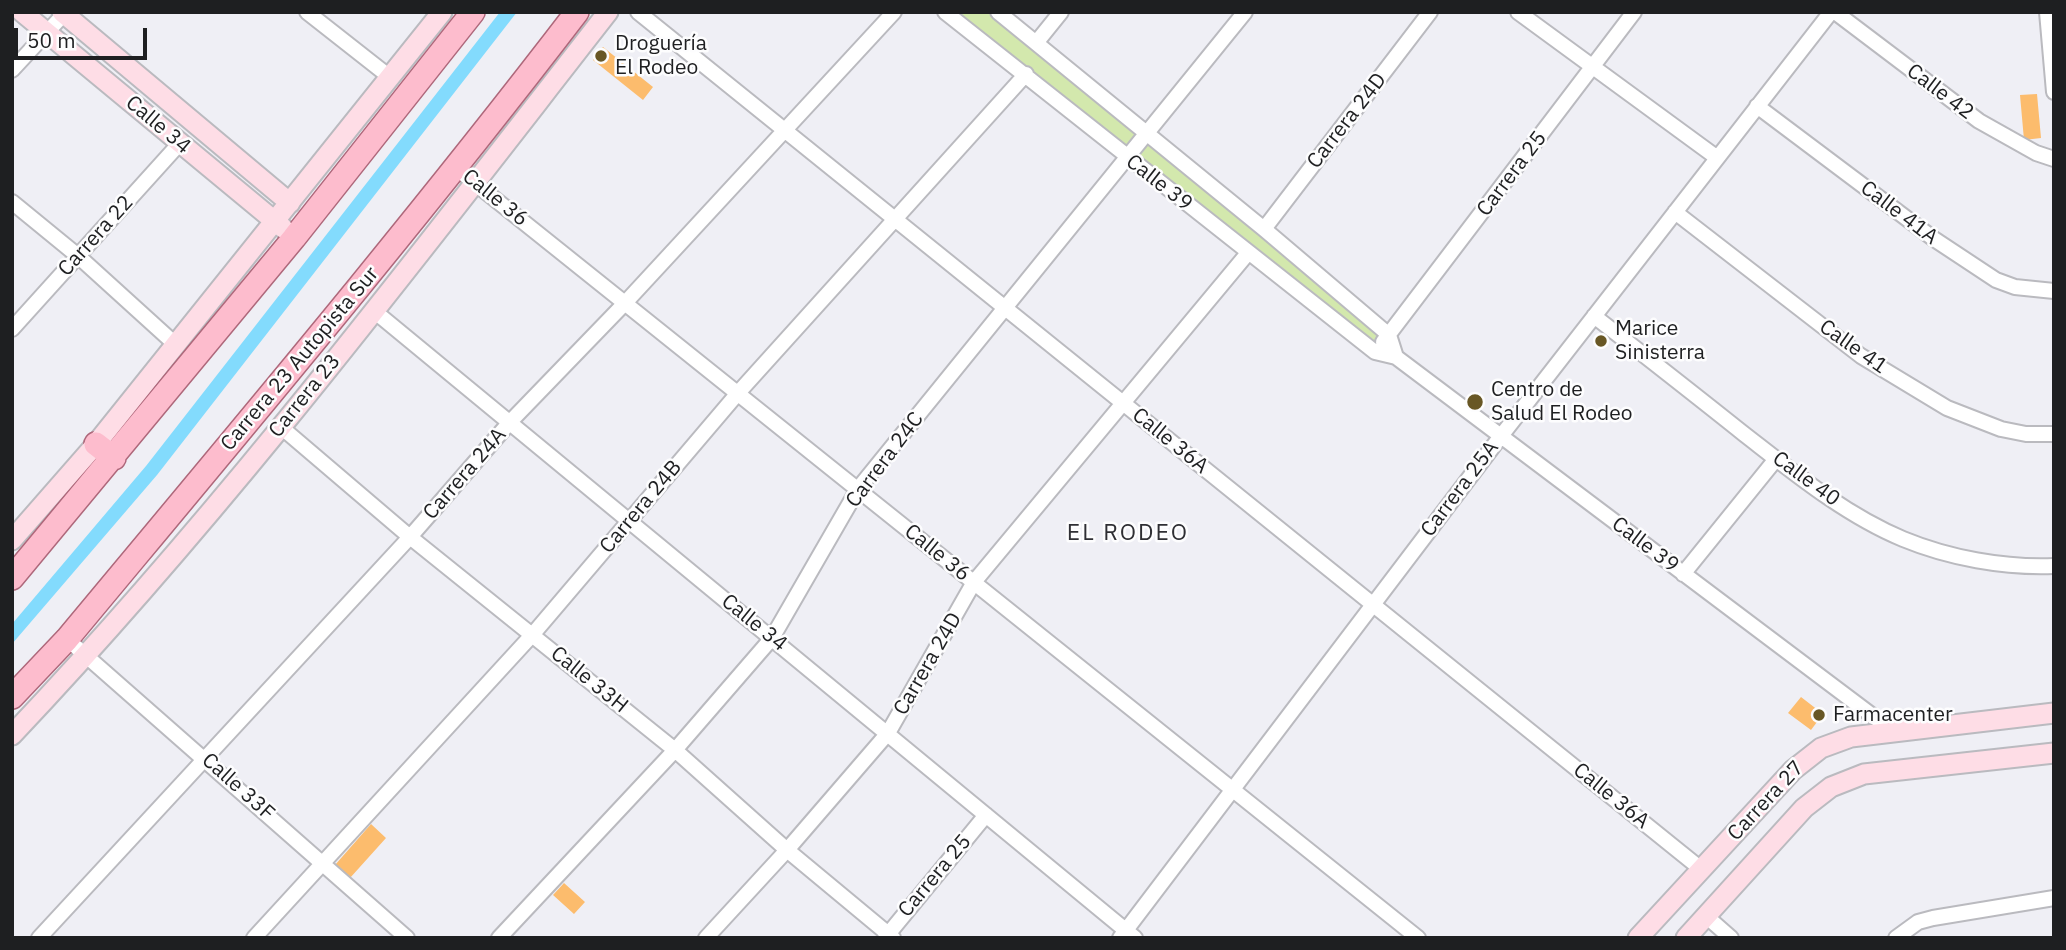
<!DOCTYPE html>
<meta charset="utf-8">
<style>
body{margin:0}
#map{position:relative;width:2066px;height:950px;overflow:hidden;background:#efeff5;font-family:"IBM Plex Sans",sans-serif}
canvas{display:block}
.frame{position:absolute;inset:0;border:14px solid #1e1f21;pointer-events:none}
.scale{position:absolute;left:14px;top:28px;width:133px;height:32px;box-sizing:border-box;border:4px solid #1e1f21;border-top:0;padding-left:9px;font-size:21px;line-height:24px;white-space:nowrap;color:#1e1f21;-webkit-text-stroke:5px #fdfdfe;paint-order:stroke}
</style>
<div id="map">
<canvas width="2066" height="950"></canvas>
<div class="frame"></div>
<div class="scale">50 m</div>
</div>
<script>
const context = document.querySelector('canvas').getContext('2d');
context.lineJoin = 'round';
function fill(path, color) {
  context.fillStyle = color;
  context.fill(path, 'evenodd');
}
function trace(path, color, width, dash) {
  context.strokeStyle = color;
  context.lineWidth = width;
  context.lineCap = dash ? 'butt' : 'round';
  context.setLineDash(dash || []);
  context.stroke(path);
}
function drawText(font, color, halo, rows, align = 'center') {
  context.font = font + ' "IBM Plex Sans",sans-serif';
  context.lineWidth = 5;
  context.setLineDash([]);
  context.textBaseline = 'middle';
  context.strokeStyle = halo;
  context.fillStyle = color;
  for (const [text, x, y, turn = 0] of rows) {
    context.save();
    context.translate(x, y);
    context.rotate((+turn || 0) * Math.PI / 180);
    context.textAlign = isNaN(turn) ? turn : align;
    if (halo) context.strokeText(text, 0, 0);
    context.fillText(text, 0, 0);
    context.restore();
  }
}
fill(new Path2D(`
 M945,12H998L1389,335L1375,352Z`), '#d3e8ad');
fill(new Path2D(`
 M500,12H517L157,475L12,644V624L146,466Z`), '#83dbfd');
fill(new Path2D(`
 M603,47L653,87L643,100L593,60Z
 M2037,94L2041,138L2024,140L2020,95Z
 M1801,697L1823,714L1811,730L1788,713Z
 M371,824L386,838L350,878L335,865Z
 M564,883L585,902L574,914L553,895Z`), '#fcbc6d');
const street = new Path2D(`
 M307,12L391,78
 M638,12L1701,869
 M945,12L1375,352L1396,357L1894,732
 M998,12L1264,229L1389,335L1396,357
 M1518,12L1716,157
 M1835,12L1979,121L2036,153L2054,159
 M2047,12L2054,92
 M1036,43L1061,12
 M12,70L64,14
 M1757,106L1934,239L1996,280L2015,287L2054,291
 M456,168L1418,938
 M12,202L78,256L175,344
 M1675,212L1861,356L1947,408L2001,429L2026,434H2054
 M1264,229L1430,12
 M373,310L1135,938
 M1594,316C1644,355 1694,394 1744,434C1793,472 1845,515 1903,539C1949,558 2004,568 2054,566
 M12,329L180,143
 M1383,342L1634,12
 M281,427L410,537L675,750L787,850L893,938
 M1683,574L1776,459
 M67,639L407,938
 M1706,916L1731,938
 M39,938L410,537L510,422L625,303L894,12
 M254,938L533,634L738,393L1026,74
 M499,938L675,750L772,638L858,489L1245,12
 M706,938L787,850L888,733L974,582L1248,253
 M885,938L986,815
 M1120,938L1501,436L1831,12
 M1896,938L1918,922L1933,918L2054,898`);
const secondary = new Path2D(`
 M22,12L283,228
 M62,12L290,203
 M12,540L96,444L442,12
 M12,735C227,508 416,258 608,12
 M1638,938L1793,770L1821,748L1851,737L2054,713
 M1686,938L1804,808L1831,787L1864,774L2054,753`);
const primary = new Path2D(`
 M96,444L114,458
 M12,578L294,238L473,12
 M12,697L67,639C240,431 413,226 577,12`);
trace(street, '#bababf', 18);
trace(secondary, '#bababf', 23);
trace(primary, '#ae687b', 26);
trace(street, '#fff', 14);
trace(secondary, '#fedde6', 19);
trace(primary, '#fdbccd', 23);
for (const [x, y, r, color] of [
 [601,56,7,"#685725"],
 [1601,341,7,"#685725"],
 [1475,402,9,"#685725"],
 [1819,715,7,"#685725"]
]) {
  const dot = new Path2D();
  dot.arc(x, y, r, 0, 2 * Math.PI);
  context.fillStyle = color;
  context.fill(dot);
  trace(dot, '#fdfdfe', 2.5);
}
drawText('21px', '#1e1f21', '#fdfdfe', [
 ["Droguería",615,44],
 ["El Rodeo",615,68],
 ["Marice",1615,329],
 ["Sinisterra",1615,353],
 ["Centro de",1491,390],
 ["Salud El Rodeo",1491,414],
 ["Farmacenter",1833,715]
], 'left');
drawText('21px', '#1e1f21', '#fdfdfe', [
 ["Calle 42",1940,92,37],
 ["Carrera 24D",1347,121,-52],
 ["Calle 34",158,125,40],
 ["Carrera 25",1512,174,-53],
 ["Calle 39",1159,183,38],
 ["Calle 36",495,198,39],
 ["Calle 41A",1899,213,37],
 ["Carrera 22",96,236,-48],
 ["Calle 41",1853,347,35],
 ["Carrera 23 Autopista Sur",300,359,-50],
 ["Carrera 23",305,396,-51],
 ["Calle 36A",1170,441,39],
 ["Carrera 24C",885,460,-53],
 ["Carrera 24A",465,474,-49],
 ["Calle 40",1806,479,36],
 ["Carrera 25A",1460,489,-53],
 ["Carrera 24B",641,507,-50],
 ["Calle 39",1645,545,37],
 ["Calle 36",937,553,39],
 ["Calle 34",754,623,39],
 ["Carrera 24D",928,664,-60],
 ["Calle 33H",589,680,39],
 ["Calle 33F",238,787,42],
 ["Calle 36A",1611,796,39],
 ["Carrera 27",1766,801,-47],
 ["Carrera 25",935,876,-50]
]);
context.letterSpacing = '2px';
drawText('23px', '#2f2f34', '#fdfdfe', [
 ["EL RODEO",1128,533]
]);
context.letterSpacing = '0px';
</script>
